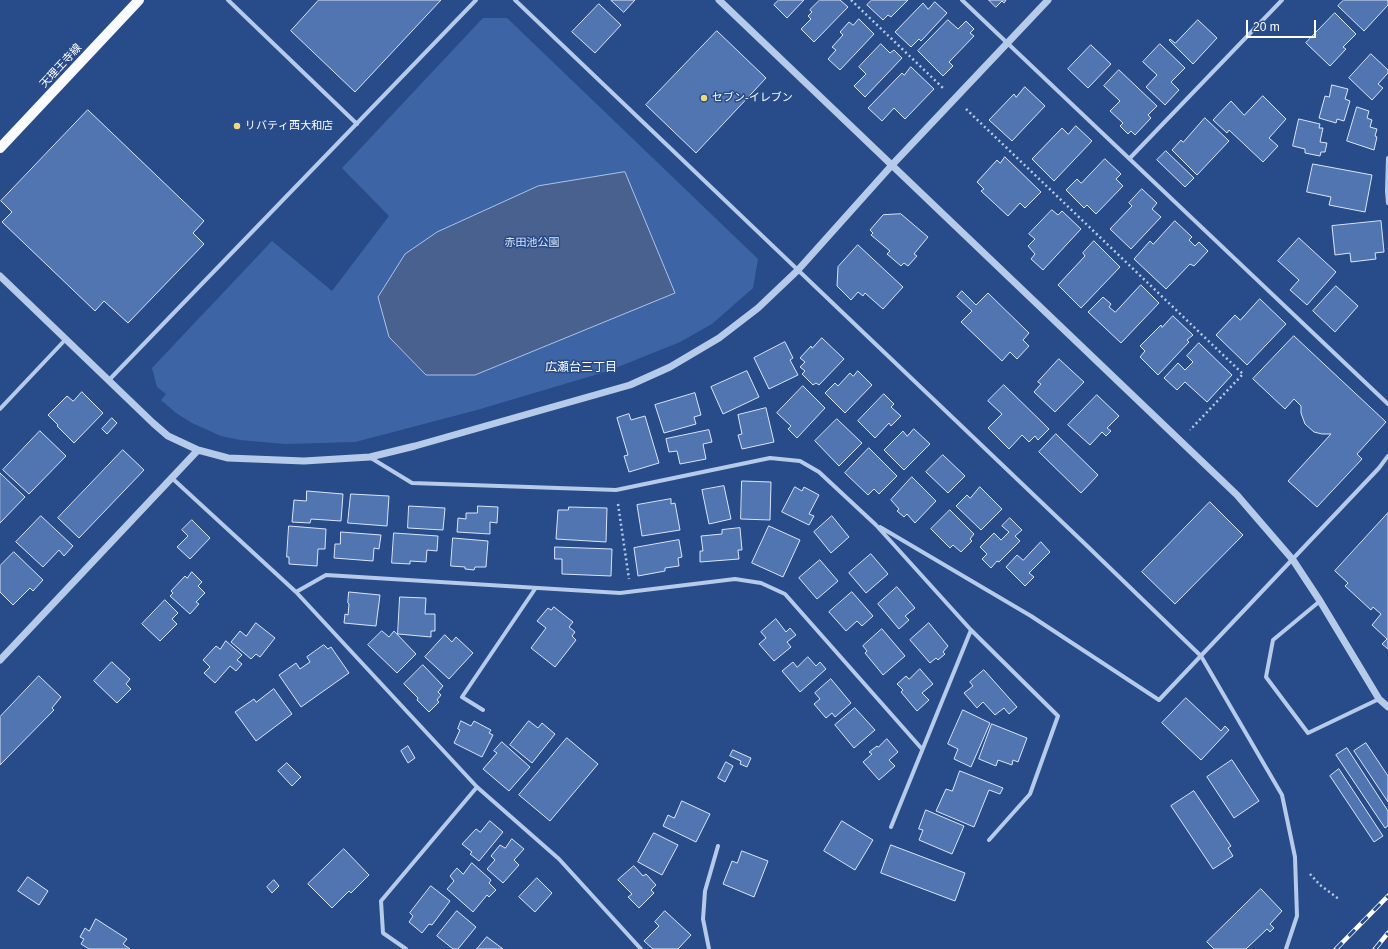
<!DOCTYPE html>
<meta charset="utf-8">
<style>
body{margin:0}
#map{position:relative;width:1388px;height:949px;overflow:hidden;background:#284c8a;font-family:Helvetica,sans-serif}
canvas{display:block}
.scale{position:absolute;left:1246px;top:20px;width:70px;height:18px;box-sizing:border-box;border:2px solid #fff;border-top:0;padding-left:5px;font-size:12px;line-height:14px;white-space:nowrap;color:#fff;-webkit-text-stroke:3px #284c8a;paint-order:stroke}
</style>
<div id="map">
<canvas width="1388" height="949"></canvas>
<div class="scale">20 m</div>
</div>
<script>
const context = document.querySelector('canvas').getContext('2d');
context.lineJoin = 'round';
function fill(path, color) {
  context.fillStyle = color;
  context.fill(path, 'evenodd');
}
function trace(path, color, width, dash) {
  context.strokeStyle = color;
  context.lineWidth = width;
  context.lineCap = dash ? 'butt' : 'round';
  context.setLineDash(dash || []);
  context.stroke(path);
}
function drawText(font, color, halo, rows, align = 'center') {
  context.font = font + ' Helvetica,"Noto Sans JP",sans-serif';
  context.lineWidth = 3;
  context.setLineDash([]);
  context.textBaseline = 'middle';
  context.strokeStyle = halo;
  context.fillStyle = color;
  for (const [text, x, y, turn = 0] of rows) {
    context.save();
    context.translate(x, y);
    context.rotate((+turn || 0) * Math.PI / 180);
    context.textAlign = isNaN(turn) ? turn : align;
    if (halo) context.strokeText(text, 0, 0);
    context.fillText(text, 0, 0);
    context.restore();
  }
}
fill(new Path2D(`
 M483,18H507L758,259L753,288L712,324L680,342L608,371L477,410L355,442L285,444L240,440L221,436L192,423L176,413L161,400L166,394L157,387L152,368L272,241L332,291L389,216L342,168Z`), '#3d65a6');
const water = new Path2D(`
 M625,172L675,293L475,375H426L389,337L378,297L405,254L437,232L538,186Z`);
fill(water, '#48618e');
trace(water, '#abc3e9', 1);
const building = new Path2D(`
 M319,0H441L355,92L291,31Z
 M611,0H635L624,12Z
 M779,0H804L787,18L774,5Z
 M820,0H840L848,7L814,42L801,29L811,19L808,16L812,12L810,10Z
 M872,0H908L891,17L888,15L883,20L867,5Z
 M989,0H1006L1004,3L1002,1L996,7Z
 M1344,0H1388V5L1364,31L1338,6Z
 M935,2L947,13L921,41L919,39L911,47L895,32L923,3L928,9Z
 M599,4L621,25L595,53L572,32Z
 M1335,13L1356,34L1343,47L1346,49L1330,66L1306,43Z
 M859,19L874,34L840,70L828,59L836,50L832,47L843,35L840,32L849,22L853,25Z
 M948,20L958,29L966,21L974,29L970,33L974,36L949,62L953,66L943,76L918,51Z
 M1198,20L1217,38L1193,64L1169,40L1170,39L1175,43Z
 M717,31L766,78L696,153L646,105Z
 M881,44L890,53L894,50L902,58L865,97L854,86L866,74L859,67Z
 M1160,44L1185,68L1171,82L1179,90L1165,105L1146,87L1157,75L1143,62Z
 M1091,45L1111,64L1088,88L1068,69Z
 M1371,54L1388,70V73L1378,84L1383,88L1372,100L1349,78Z
 M911,67L934,89L905,119L894,108L882,121L868,108L902,73L904,75Z
 M1119,70L1157,106L1148,115L1151,118L1135,135L1131,131L1128,134L1120,126L1123,123L1110,111L1120,101L1104,86Z
 M1332,85L1348,89L1345,99L1350,101L1344,121L1337,119L1336,123L1319,118L1325,96L1329,97Z
 M1025,87L1045,106L1012,141L989,120L1014,94L1016,97Z
 M1263,96L1286,119L1269,138L1278,146L1263,162L1229,130L1227,133L1213,120L1231,101L1244,115Z
 M1357,107L1369,111L1367,118L1372,120L1370,127L1377,129L1375,136L1377,137L1374,150L1347,141Z
 M88,110L204,221L193,233L204,244L128,323L104,301L95,311L2,222L12,212L1,201Z
 M1205,118L1229,141L1197,175L1172,150L1181,140L1183,142Z
 M1299,119L1320,124L1319,128H1323L1320,142L1327,143L1325,152H1321L1320,156L1305,153V149L1293,146Z
 M1076,126L1092,141L1054,181L1032,159L1062,128L1068,134Z
 M1166,151L1194,178L1185,187L1157,160Z
 M1005,157L1041,192L1025,208L1020,203L1008,216L981,191L984,189L977,182L997,160L1000,163Z
 M1105,159L1121,174L1116,179L1123,186L1096,214L1087,205L1084,208L1066,190L1077,179L1081,183Z
 M1313,164L1372,175L1365,212L1329,205L1331,197L1307,192Z
 M1142,189L1157,203L1152,209L1161,217L1131,249L1110,229L1132,206L1129,203Z
 M1052,210L1058,215L1062,211L1081,229L1043,270L1031,259L1035,254L1028,246L1035,239L1029,234Z
 M901,214L928,237L914,254L917,256L908,266L904,263L901,266L887,254L890,251L871,235L873,233L870,230L883,215Z
 M1175,221L1192,237L1189,240L1195,246L1199,242L1208,251L1194,266L1190,264L1166,289L1134,259L1150,241L1153,244Z
 M1381,221L1384,252L1375,253L1376,259L1351,262L1350,253L1335,255L1332,226Z
 M1299,238L1336,272L1307,305L1290,290L1299,280L1278,261Z
 M1094,241L1120,267L1081,308L1058,285L1085,256L1083,253Z
 M858,245L903,287L883,309L865,293L863,296L858,292L851,300L837,286L838,267Z
 M1141,285L1159,303L1121,343L1088,312L1103,297L1111,304L1109,307L1115,312Z
 M1336,286L1358,306L1335,332L1313,311Z
 M962,291L976,305L988,293L1029,333L1023,340L1029,346L1017,359L1010,352L1002,361L961,322L972,311L957,297Z
 M1260,299L1286,324L1247,365L1216,335L1235,315L1240,320Z
 M1173,316L1193,335L1187,340L1189,342L1158,375L1140,357L1145,351L1140,346L1161,325L1162,327Z
 M1294,336L1386,422L1357,454L1362,459L1317,507L1288,481L1331,434H1322L1314,432L1305,424L1301,413V406L1294,399L1285,409L1253,379Z
 M822,338L844,359L819,385L816,383L813,385L802,374L805,371L800,367L805,362L800,358L811,346L812,348Z
 M785,342L793,358L790,360L798,375L769,389L754,358Z
 M1199,343L1232,375L1207,402L1185,382L1177,390L1164,378L1178,363L1185,370L1193,362L1187,356Z
 M1059,359L1084,382L1055,412L1034,392L1041,384L1038,382Z
 M747,371L759,397L723,414L711,387Z
 M858,371L872,385L845,413L825,393L835,383L838,386L850,373L853,376Z
 M1004,385L1049,429L1038,440L1035,436L1029,442L1022,435L1009,449L988,428L1002,414L988,401Z
 M803,386L825,408L797,438L788,429L791,426L777,413Z
 M82,392L103,413L74,443L57,426L58,425L48,415L67,396L73,401Z
 M695,393L701,415L694,417L696,424L664,433L655,405Z
 M884,394L894,404L891,407L901,416L891,426L889,423L875,438L858,421Z
 M1097,395L1119,416L1107,428L1111,431L1106,436L1102,432L1090,445L1068,425Z
 M766,408L774,442L742,449L738,435L742,434L738,415Z
 M629,414L631,420L645,416L659,463L629,472L624,456L628,455L617,418Z
 M112,418L117,423L107,434L102,429Z
 M837,419L862,443L839,466L815,441Z
 M914,429L930,444L904,470L884,450L903,431L907,436Z
 M709,430L712,442L703,444L706,459L680,464L677,451L669,452L666,439Z
 M40,431L66,456L29,494L3,470Z
 M1056,434L1098,475L1081,493L1039,452Z
 M869,448L897,476L879,494L874,489L868,495L845,473Z
 M123,450L144,470L79,538L58,518Z
 M943,455L965,476L948,493L926,472Z
 M0,473L25,497L0,523Z
 M912,477L936,501L915,523L907,514L904,517L897,511L899,509L891,500Z
 M742,481L771,482L770,520L741,519Z
 M724,486L731,519L709,524L702,490Z
 M795,487L802,491L804,487L819,495L809,514L814,516L809,525L782,512Z
 M980,487L1002,509L981,530L956,506L967,495L970,498Z
 M307,491L343,494L341,521L311,519L310,523L292,522L294,500L306,501Z
 M351,494L389,496L387,526L348,523Z
 M671,499V504L675,503L680,530L642,536L637,505Z
 M1210,502L1243,535L1175,604L1142,572Z
 M409,506L445,508L443,530L408,528Z
 M478,506L498,507L497,523L490,522V534L457,532L458,518L466,519V513H477Z
 M569,507L607,508L606,542L556,539L558,510H568Z
 M950,510L974,534L970,539L972,541L961,552L953,545L950,548L931,529Z
 M1388,513V649L1382,644L1387,639L1372,625L1381,614L1373,607L1371,610L1345,586L1348,583L1335,571Z
 M41,516L73,546L64,556L59,550L43,567L16,542Z
 M832,516L849,537L831,553L814,532Z
 M1010,518L1022,530L1015,536L1020,541L999,562L997,561L991,568L982,559L987,554L980,547L994,533L1001,540L1009,532L1002,526Z
 M192,520L210,538L190,559L177,547L188,536L182,530Z
 M289,526L326,529L325,549H318L317,566L289,564V557H287Z
 M769,526L800,540L783,577L752,563Z
 M740,528L742,550H738L739,559L700,562V551H703L701,536L722,534V530Z
 M341,532L381,535L379,549L374,548L373,561L334,558L335,544H340Z
 M394,533L438,536L437,551L427,550L426,562L410,561V564L392,563Z
 M453,538L488,541L486,567H475L474,570L465,569V567L451,566Z
 M679,540L682,557L678,558L679,566L665,568V571L638,576L634,548Z
 M1041,542L1050,552L1029,573L1034,577L1025,586L1006,567L1017,555L1023,560Z
 M555,547L612,549L611,576L562,574V559H555Z
 M14,552L43,580L33,591L30,588L13,605L0,592V566Z
 M871,554L888,574L866,593L849,573Z
 M820,560L838,581L817,599L799,578Z
 M192,572L202,582L198,586L205,593L196,602L199,604L190,614L170,596L173,593L171,591L185,576L187,578Z
 M897,587L915,608L905,616L909,620L899,629L878,604Z
 M349,592L380,595L376,626L344,623L345,614L348,615L349,604L348,603Z
 M852,592L873,616L862,626L857,621L846,631L829,612Z
 M400,597L426,598L425,614H435V631H431V637L398,634Z
 M165,600L178,613L172,619L177,624L160,641L142,624Z
 M554,607L573,622L569,627L575,632L572,636L576,640L555,667L531,648L546,628L537,621L548,608L551,610Z
 M776,619L786,632L790,628L796,635L787,642L791,647L774,661L759,644L766,638L761,632Z
 M256,623L275,638L260,657L256,654L251,659L231,642L240,631L246,636Z
 M929,623L948,646L943,652L945,654L938,660L936,658L930,663L910,640Z
 M882,629L905,656L883,675L865,653L867,651L863,646Z
 M382,631L389,637L394,631L416,654L397,673L368,645Z
 M445,635L452,642L456,637L473,653L449,679L425,657Z
 M226,641L242,655L237,660L242,664L236,671L230,666L215,683L204,673L210,667L203,660L216,646L220,649Z
 M324,645L328,649L331,647L349,673L301,707L279,675L296,663L300,669L310,662L307,657Z
 M808,657L816,666L820,662L826,669L800,692L782,671L793,662L797,667Z
 M112,662L130,679L126,684L131,689L117,703L94,681Z
 M423,665L443,686L438,692L441,695L437,700L439,702L429,712L417,700L418,698L404,684Z
 M920,669L933,684L922,693L929,700L917,711L901,692L903,690L897,684L906,676L909,679Z
 M984,670L1017,707L1009,714L1004,708L995,715L983,702L977,708L964,693L973,686L970,682Z
 M39,676L61,697L52,708L54,710L0,765V717Z
 M831,679L851,703L835,717L832,713L826,718L814,704L820,699L815,693Z
 M274,689L292,714L256,741L235,712L254,699L256,702Z
 M1186,698L1221,731L1225,726L1229,730L1201,760L1162,723Z
 M855,708L875,730L854,748L835,725Z
 M963,710L990,723L971,767L954,759L958,749L948,744Z
 M461,721L471,726L474,721L491,730L489,733L493,735L482,757L454,743L460,730L458,729Z
 M529,721L538,728L542,723L555,734L532,763L510,745Z
 M992,724L1027,738L1018,762L1013,760L1012,765L998,760L996,766L979,759Z
 M567,738L598,764L550,821L519,795Z
 M887,739L898,752L889,760L895,766L879,780L863,762L872,754L869,752L877,746L878,747Z
 M502,742L530,767L509,791L483,769L497,753L494,751Z
 M1366,743L1388,776V802L1354,751Z
 M408,746L415,758L408,763L401,751Z
 M1347,748L1388,811V826L1385,828L1336,755Z
 M733,750L751,758L747,767L740,764L741,761L730,756Z
 M1232,760L1259,801L1234,818L1207,777Z
 M726,762L733,766L725,782L718,778Z
 M287,763L301,777L292,786L278,771Z
 M1339,769L1383,836L1374,842L1330,776Z
 M960,771L1003,788L1000,794L989,790L974,827L936,811L946,789L952,791Z
 M1194,791L1231,846L1228,848L1233,856L1213,869L1171,806Z
 M682,801L710,814L696,842L663,826L668,815L674,818Z
 M926,810L964,826L952,854L919,840L923,830L919,829Z
 M490,821L503,832L479,861L470,854L472,852L462,844L476,829L480,832Z
 M842,821L873,840L855,870L824,851Z
 M654,833L678,845L662,875L638,862Z
 M512,839L524,849L514,860L519,865L503,883L487,869L495,860L491,856L500,845L505,848Z
 M891,845L965,873L955,901L881,873Z
 M344,849L369,875L351,893L349,891L332,908L308,884Z
 M742,851L768,861L754,897L723,884L732,861L737,863Z
 M472,863L491,880L489,883L496,890L489,897L487,895L473,912L447,889L454,881L450,876L457,868L463,874Z
 M634,866L643,876L646,874L656,885L651,890L654,893L639,908L628,897L632,894L618,880Z
 M28,877L48,891L39,905L18,891Z
 M537,878L552,893L535,912L519,897Z
 M274,880L279,886L272,893L267,887Z
 M431,886L450,901L432,925L429,924L422,933L409,922L413,916L410,913Z
 M1261,889L1282,911L1270,924L1274,928L1270,932L1267,929L1246,949H1214L1207,942Z
 M457,911L476,927L458,949H453L437,936Z
 M665,911L691,935L678,949H653L644,941L659,926L655,922Z
 M96,919L127,939L123,944L130,949H89L81,944L84,939L80,937L85,928L89,931Z
 M487,937L503,949H477Z`);
fill(building, '#5175b1');
trace(building, '#dae5f7', 1);
trace(new Path2D(`
 M851,0L943,88
 M966,109L1243,374L1190,430
 M618,504L629,579
 M1310,874L1320,885L1340,900`), '#b6cae9', 2.5, [2, 3]);
trace(new Path2D(`
 M228,0L357,124
 M515,0L1083,542L1201,656L1282,795L1295,857L1297,916L1286,949
 M962,0L1388,404
 M1130,158L1282,0
 M1388,158L1387,191L1388,203
 M109,380L476,0
 M0,409L65,340
 M371,458L412,483L616,490L770,458L800,461L819,472L876,525L971,630L1058,716L1030,794L989,840
 M173,479L296,592L477,787L559,859L641,949
 M880,527L1031,616L1159,700L1379,468L1388,456
 M296,592L326,575L620,593L735,579L761,583L785,594L922,749
 M1320,601L1273,640L1266,677L1308,733L1379,699
 M483,710L462,697L535,589
 M891,827L971,630
 M406,949L383,933L381,901L477,787
 M709,949L703,919L705,891L718,846`), '#b6cae9', 4);
trace(new Path2D(`
 M719,0L1237,495L1293,560L1320,601L1379,699L1388,707
 M0,276L153,423L168,436L198,450L0,660
 M198,450L228,458L304,461L370,457L415,446L630,385L670,367L719,338L758,308L798,270L892,165L1048,0`), '#b6cae9', 7);
trace(new Path2D(`
 M0,148L139,0`), '#f9fbfe', 10);
const rail = new Path2D(`
 M1336,949L1388,896
 M1375,949L1388,933`);
trace(rail, '#fff', 4.5);
trace(rail, '#284c8a', 3, [9]);
for (const [x, y, r, color] of [
 [704,98,4,"#f1d87d"],
 [237,126,4,"#f1d87d"]
]) {
  const dot = new Path2D();
  dot.arc(x, y, r, 0, 2 * Math.PI);
  context.fillStyle = color;
  context.fill(dot);
  trace(dot, '#284c8a', 1.5);
}
drawText('11px', '#fff', '#284c8a', [
 ["天理王寺線",61,66,-47]
]);
drawText('11px', '#fff', '#284c8a', [
 ["セブン-イレブン",712,98],
 ["リバティ西大和店",245,126]
], 'left');
drawText('11px', '#dae5f7', '#284c8a', [
 ["赤田池公園",532,243]
]);
drawText('12px', '#fff', '#284c8a', [
 ["広瀬台三丁目",581,368]
]);
</script>
